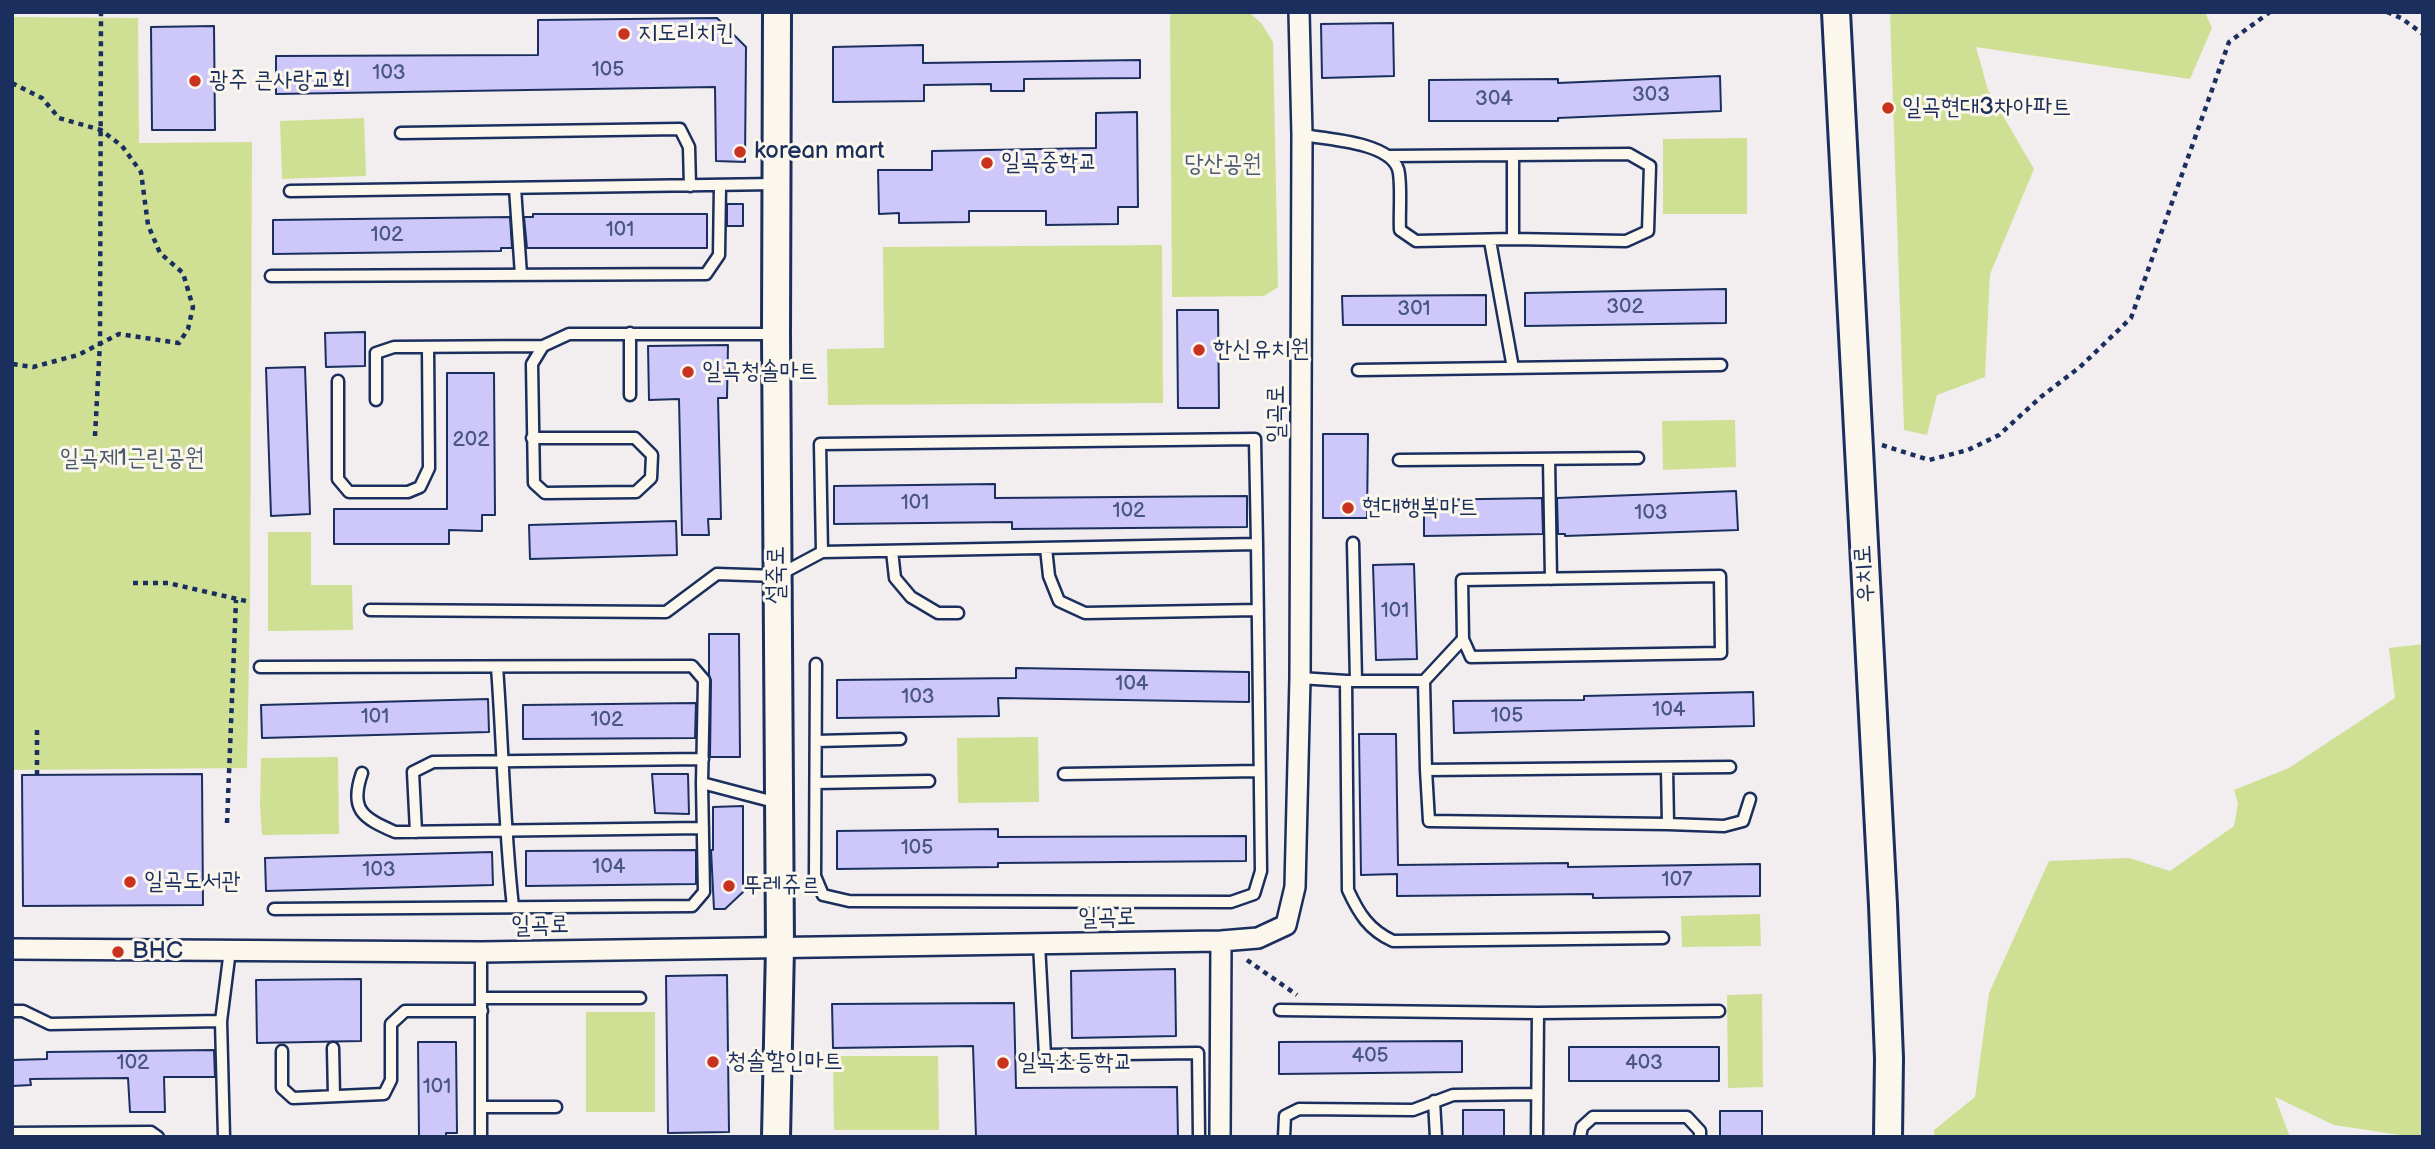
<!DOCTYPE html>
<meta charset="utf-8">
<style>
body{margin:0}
#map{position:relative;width:2435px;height:1149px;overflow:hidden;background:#f2edef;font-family:"Balsamiq Sans",sans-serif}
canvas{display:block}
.frame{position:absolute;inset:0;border:14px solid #1b2f5e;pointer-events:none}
</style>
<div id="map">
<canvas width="2435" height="1149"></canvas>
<div class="frame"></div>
</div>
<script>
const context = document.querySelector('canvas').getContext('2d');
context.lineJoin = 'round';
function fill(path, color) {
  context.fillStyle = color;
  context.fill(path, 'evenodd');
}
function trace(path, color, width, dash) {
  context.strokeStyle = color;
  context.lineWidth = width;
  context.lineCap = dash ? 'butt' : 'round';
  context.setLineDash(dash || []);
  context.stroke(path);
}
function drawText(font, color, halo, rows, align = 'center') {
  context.font = font + ' "Balsamiq Sans","Poor Story",sans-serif';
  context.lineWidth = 6;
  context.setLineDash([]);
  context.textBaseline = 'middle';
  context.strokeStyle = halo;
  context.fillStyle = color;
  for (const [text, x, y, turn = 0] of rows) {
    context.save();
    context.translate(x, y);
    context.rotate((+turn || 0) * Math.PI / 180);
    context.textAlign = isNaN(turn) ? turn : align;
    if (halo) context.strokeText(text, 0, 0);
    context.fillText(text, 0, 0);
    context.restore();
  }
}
fill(new Path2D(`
 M1170,12H1249L1262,24L1273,42L1278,287L1264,296L1172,297Z
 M1890,12H2205L2212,28L2190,79L1976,47L1988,90L2034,169L1990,274L1985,377L1937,395L1927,435L1904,430Z
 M12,17L138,18L139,143L252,142L250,602L247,768L12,770Z
 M364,118L366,176L282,179L280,121Z
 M1747,138V214H1663V139Z
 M1162,245L1163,403L828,405L827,349L884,348L883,247Z
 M1735,420L1736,467L1663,470L1662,421Z
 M268,532H311V585H352L353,630L268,631Z
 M2423,644V1136H2407L2334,1125L2275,1097L2290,1137H1934V1130L1975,1097L1989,993L2049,861L2129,858L2170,871L2234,826L2238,804L2234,790L2289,768L2395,698L2389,648Z
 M1038,737L1039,802L958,803L957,738Z
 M338,757L339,834L262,835L260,805L261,758Z
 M1760,914L1761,946L1682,947L1681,916Z
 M1762,994L1763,1087L1728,1088L1727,995Z
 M586,1012H655V1112H586Z
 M833,1056H938L939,1130H834Z`), '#cfe094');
const building = new Path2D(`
 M717,18L746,47L745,162L716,161L715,87L276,94V56L538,55V20Z
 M1393,23L1394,76L1322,78L1321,24Z
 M214,26L215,130H152L151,27Z
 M923,45V63L1140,60V78L1024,79V91H991V84L924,85V101L833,102V47Z
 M1720,76L1721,111L1558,118V121H1429V80L1558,79V83Z
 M1137,112L1138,207H1118V224L1046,225V211H969V222L899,223V213L879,214L878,170H932V151L1096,148V113Z
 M727,204H743V226H727Z
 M533,214H707V248H527L524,217H533Z
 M510,217L512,248H501V251L273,254V220Z
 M1726,289V323L1525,326V293Z
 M1486,295V325H1343L1342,296Z
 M1177,310H1218L1219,408H1178Z
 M365,332V366L326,367L325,333Z
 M728,345L727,398H718L721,519H708L709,535H682L679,399L649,400L648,346Z
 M305,367L310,514L271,516L266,368Z
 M447,373H494L495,515H482V531L449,530V544H334V509H447Z
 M1323,434H1368L1367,518H1323Z
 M995,484V498L1247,496V527L1012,529V522L834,524V486Z
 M1736,491L1738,530L1565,536V534H1558L1557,498Z
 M1542,498L1543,534L1424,536V500Z
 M676,521L677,555L530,559L529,525Z
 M1414,564L1417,659L1376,660L1373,565Z
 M709,634H739L740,757H710L711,680L709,675Z
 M1016,668L1249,672V702L998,698L999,716L837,718V680L1016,678Z
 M1753,692L1754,726L1454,733L1453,701L1584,700V696Z
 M488,699L489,732L262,738L261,705Z
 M696,703L695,738L523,739V705Z
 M1359,734H1396L1398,865L1568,863V867L1760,864V896L1593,898V894L1397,896V874L1361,875Z
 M202,774L203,905L23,906L22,775Z
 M652,774H688L689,814L655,813Z
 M743,806V892L725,909H714L711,850H713V807Z
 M998,829V837L1246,836V861L998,863V867L837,869V831Z
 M696,850V884L526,886V851Z
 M492,852L493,885L266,891L265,858Z
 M1175,969L1176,1036L1072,1038L1071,971Z
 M727,975L729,1132L668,1133L666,976Z
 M361,979V1041L257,1043L256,980Z
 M1014,1003L1016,1088L1177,1087L1178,1137H976L973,1046L833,1048L832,1004Z
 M1462,1041V1072L1279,1074V1042Z
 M418,1042H456L457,1133H446V1137H419Z
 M1569,1047H1719V1081H1569Z
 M214,1050L215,1077H164L165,1112H130L128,1078L30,1079L31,1085L12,1086V1060L47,1059V1052Z
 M1463,1110H1504V1137H1463Z
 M1720,1111H1762V1137H1720Z`);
fill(building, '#cec7fa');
trace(building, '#1b2f5e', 2);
const lane = new Path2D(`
 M401,133L680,129L689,147L690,186
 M1302,135C1326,139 1389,142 1398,169C1402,181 1399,216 1400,230L1416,241L1513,239L1626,241L1648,231L1650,166L1629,154L1390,156
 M515,188L521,275
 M290,191L776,184
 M1513,239V155
 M1490,241L1513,368
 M271,276L706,274L719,255L720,186
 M1358,370L1721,365
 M338,381V479L349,492H408L420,487L429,468L428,347
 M630,395V333
 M376,400V353L394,347L543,346
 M532,438H635L652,455L651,478L636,492L545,493L534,483L532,364L543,346L569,334H775
 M1549,459L1551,579
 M1399,460L1638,458
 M1353,543L1356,681
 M1046,548L1049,576L1059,601L1085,613L1258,610
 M892,551L895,578L911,597L938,613H958
 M370,610L666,612L717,574L777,576L822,552L1257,544L1255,439L820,444L822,552
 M816,664L815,876L823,895L849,901L1231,902L1254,894L1261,871L1257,544
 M260,667L692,666L704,680L702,783
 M497,667C503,747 504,827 513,907
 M1300,678L1346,681H1424L1426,770L1730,767
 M1346,681L1348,890C1359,914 1369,930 1393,941L1663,938
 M1424,681L1463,639L1462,580L1720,576L1721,653L1471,657L1463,639
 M816,741L900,739
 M1667,768L1668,824L1724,826L1743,821L1750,799
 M1426,770L1429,821L1668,824
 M362,773C349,810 363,818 395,832L703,828
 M1064,774L1259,771
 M816,783L929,781
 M416,832L413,772L433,762L703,759
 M274,909L692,906L704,892L702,783L778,803
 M1039,944L1045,1055L1198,1053L1199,1137
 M481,952V1137
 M482,998H640
 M1280,1010L1538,1013L1719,1011
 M12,1011H23L50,1024L221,1021
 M333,1048L334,1096
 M282,1051V1088L293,1098L384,1094L391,1080V1024L405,1011H482
 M1434,1101L1436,1137
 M482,1107H556
 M12,1133L151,1132L158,1137
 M224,1137L221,1021L230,950
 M1284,1137L1285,1116L1299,1109L1413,1110L1453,1095L1537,1094
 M1537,1137L1538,1013
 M1580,1137L1582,1127L1593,1117H1687L1700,1131V1137`);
const street = new Path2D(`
 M12,949L481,952L1221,941L1258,938L1286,925L1295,887L1300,678L1302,135L1299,12
 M1220,1137L1221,941`);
const secondary = new Path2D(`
 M1836,12L1883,905L1889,1058L1888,1137
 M776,1137L780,947L776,334L777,12`);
trace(lane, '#1b2f5e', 15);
trace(street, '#1b2f5e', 24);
trace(secondary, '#1b2f5e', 32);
trace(new Path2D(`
 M2387,12L2401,18L2423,34
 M12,83L42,98L59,118L101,130L122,146L141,172L148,225L160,253L183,273L193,307L188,329L179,343L119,334L78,355L33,367L12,364
 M95,436L100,342L101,12
 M1882,445L1929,460L1968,450L1999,435L2042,396L2080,367L2131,318L2229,42L2270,12
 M133,583H168L250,602
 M37,775V730
 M227,823L236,600
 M1247,960L1297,995`), '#1b2f5e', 4.5, [5, 5]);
trace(lane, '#fbf7ec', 10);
trace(street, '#fbf7ec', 19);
trace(secondary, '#fbf7ec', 26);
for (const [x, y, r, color] of [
 [624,34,7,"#c8321e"],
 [195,81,7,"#c8321e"],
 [1888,108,7,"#c8321e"],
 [740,152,7,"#c8321e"],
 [987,163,7,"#c8321e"],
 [1199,350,7,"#c8321e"],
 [688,372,7,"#c8321e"],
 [1348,508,7,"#c8321e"],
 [130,882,7,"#c8321e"],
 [729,886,7,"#c8321e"],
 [118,952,7,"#c8321e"],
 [713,1062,7,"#c8321e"],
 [1003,1063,7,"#c8321e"]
]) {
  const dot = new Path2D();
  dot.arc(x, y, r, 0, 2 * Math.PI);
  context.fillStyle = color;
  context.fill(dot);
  trace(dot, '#fbf7ec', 2.5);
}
drawText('21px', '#485585', null, [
 ["105",608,71],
 ["103",389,74],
 ["303",1651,96],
 ["304",1494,100],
 ["101",620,231],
 ["102",387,236],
 ["302",1625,308],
 ["301",1414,310],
 ["202",471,441],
 ["101",915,504],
 ["102",1129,512],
 ["103",1651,514],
 ["101",1395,612],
 ["104",1132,685],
 ["103",918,698],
 ["104",1669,711],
 ["105",1507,717],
 ["101",375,718],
 ["102",607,721],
 ["105",917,849],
 ["104",609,868],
 ["103",379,871],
 ["107",1677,881],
 ["405",1370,1057],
 ["102",133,1064],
 ["403",1644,1064],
 ["101",437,1088]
]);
drawText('24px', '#1b2f5e', '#fbf7ec', [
 ["지도리치킨",638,34],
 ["광주 큰사랑교회",209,81],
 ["일곡현대3차아파트",1902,108],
 ["korean mart",754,152],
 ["일곡중학교",1001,163],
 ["한신유치원",1213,350],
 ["일곡청솔마트",702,372],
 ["현대행복마트",1362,508],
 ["일곡도서관",144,882],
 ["뚜레쥬르",743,886],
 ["BHC",132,952],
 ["청솔할인마트",727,1062],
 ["일곡초등학교",1017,1063]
], 'left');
drawText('24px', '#485b6c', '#fbf7ec', [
 ["당산공원",1223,165],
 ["일곡제1근린공원",132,459]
]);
drawText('24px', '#1b2f5e', '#fbf7ec', [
 ["일곡로",1277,414,-90],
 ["우치로",1865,574,-93],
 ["설죽로",777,575,-90],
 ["일곡로",1107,918,-1],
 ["일곡로",540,926,-1]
]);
</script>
